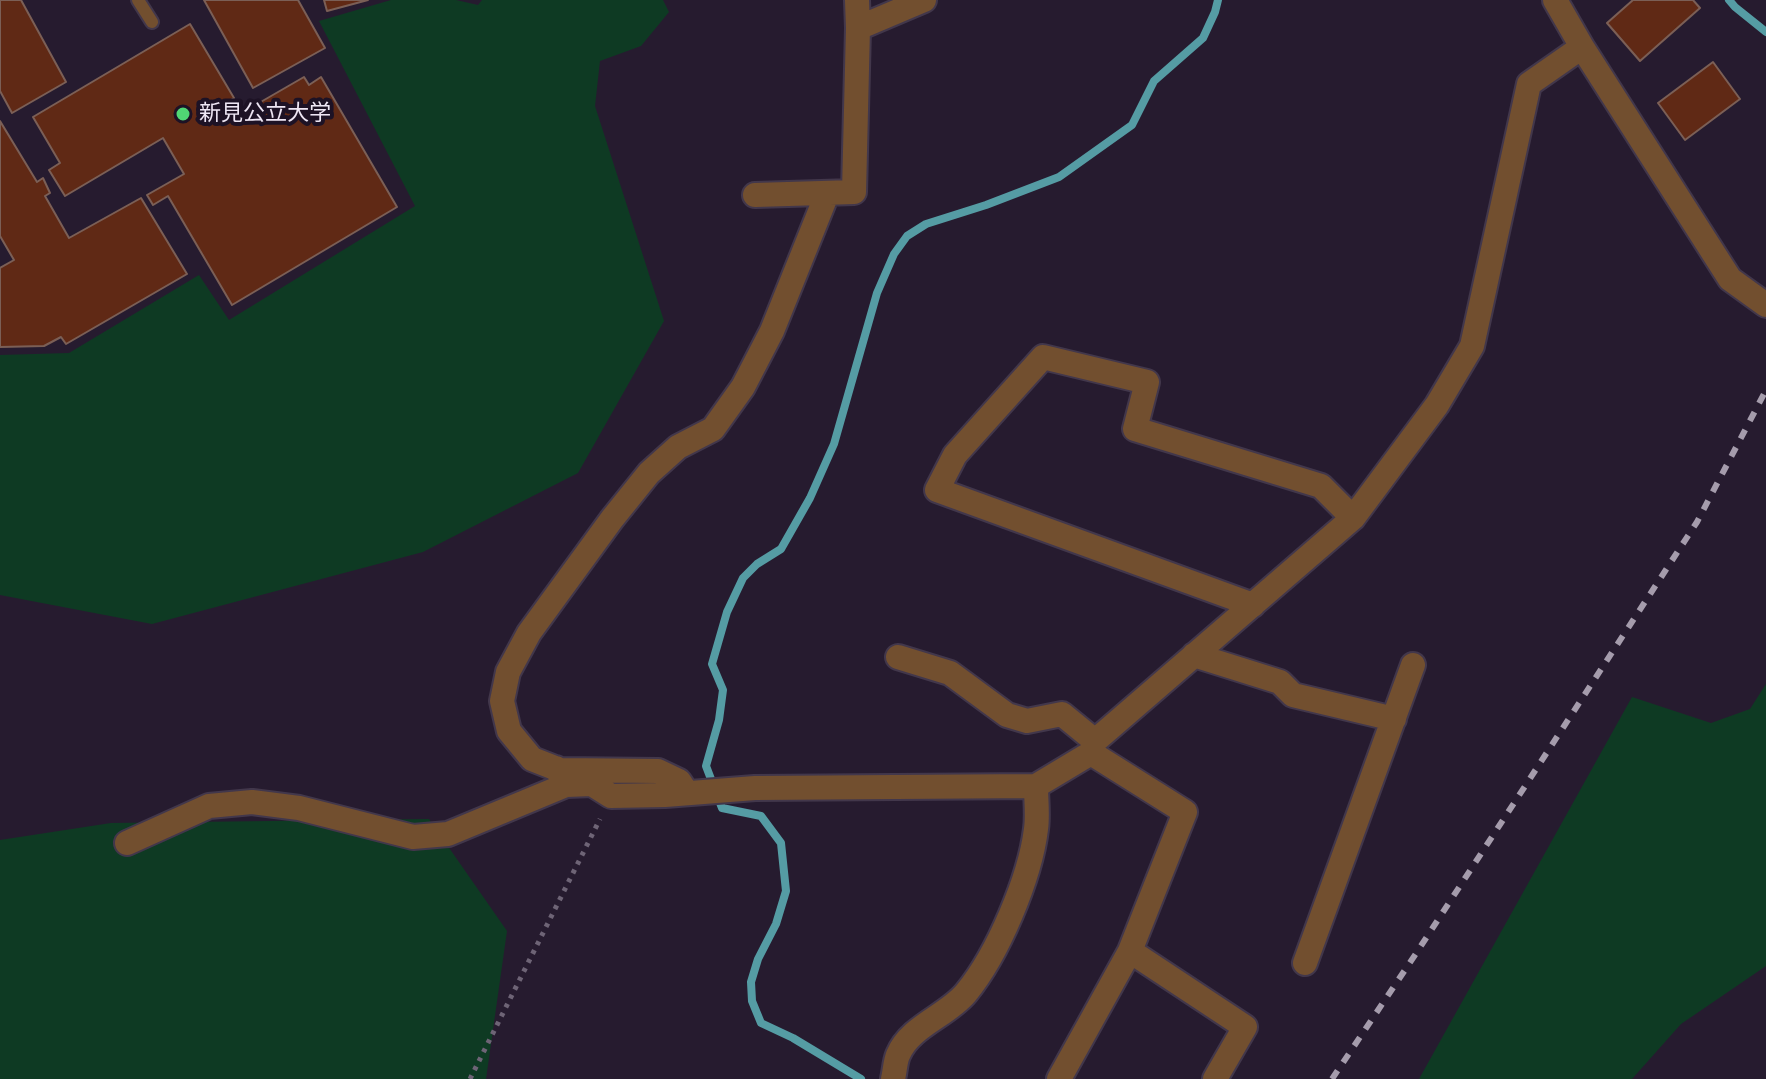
<!DOCTYPE html>
<meta charset="utf-8">
<style>
body{margin:0}
canvas{display:block;background:#261b2f}
</style>
<canvas width="1766" height="1079"></canvas>
<script>
const context = document.querySelector('canvas').getContext('2d');
context.lineJoin = 'round';
function fill(path, color) {
  context.fillStyle = color;
  context.fill(path, 'evenodd');
}
function trace(path, color, width, dash) {
  context.strokeStyle = color;
  context.lineWidth = width;
  context.lineCap = dash ? 'butt' : 'round';
  context.setLineDash(dash || []);
  context.stroke(path);
}
function drawText(font, color, halo, rows, align = 'center') {
  context.font = font + ' Poppins,"Noto Sans JP",sans-serif';
  context.lineWidth = 8;
  context.setLineDash([]);
  context.textBaseline = 'middle';
  context.strokeStyle = halo;
  context.fillStyle = color;
  for (const [text, x, y, turn = 0] of rows) {
    context.save();
    context.translate(x, y);
    context.rotate((+turn || 0) * Math.PI / 180);
    context.textAlign = isNaN(turn) ? turn : align;
    if (halo) context.strokeText(text, 0, 0);
    context.fillText(text, 0, 0);
    context.restore();
  }
}
fill(new Path2D(`
 M391,0H456L478,5L482,0H663L669,12L641,46L600,61L595,106L664,321L578,473L423,552L152,624L0,595V355L69,353L199,275L229,320L415,206L319,21Z
 M1766,684V966L1681,1024L1632,1079H1419L1632,697L1711,723L1750,709Z
 M429,819L507,931L486,1079H0V840L111,823Z`), '#0e3a23');
trace(new Path2D(`
 M1729,0L1735,7L1766,32
 M861,1079L793,1038L761,1023L752,1001L751,982L758,959L776,924L786,891L781,843L761,816L722,808L706,766L719,720L723,690L712,664L727,612L743,578L757,564L781,549L810,498L834,444L877,293L894,254L907,236L926,224L986,205L1059,177L1132,125L1154,81L1203,38L1215,12L1218,0`), '#559ca4', 8);
const building = new Path2D(`
 M0,0H21L66,82L12,113L0,91Z
 M204,0H298L325,48L253,88Z
 M324,0H368L327,11Z
 M1633,0H1693L1700,8L1640,61L1607,23Z
 M190,24L234,98L225,104L233,118L304,77L309,85L321,77L397,207L232,305L168,196L153,205L147,195L184,174L163,138L65,196L49,170L60,163L33,117Z
 M1713,62L1740,99L1685,140L1658,103Z
 M0,121L37,182L43,178L50,193L45,196L69,238L141,198L187,274L66,344L61,337L44,346L0,347V268L14,260L0,236Z`);
fill(building, '#602915');
trace(building, '#7b5f56', 2);
const lane = new Path2D(`
 M138,0L152,22`);
const street = new Path2D(`
 M1555,0L1582,47L1730,279L1766,305
 M858,28L924,0
 M755,195L854,192L858,28L857,0
 M1253,605L937,490L955,455L1043,357L1147,382L1135,429L1321,486L1353,518
 M1194,655L1280,682L1293,695L1394,719
 M898,657L950,673L1007,715L1027,721L1062,714L1095,741
 M556,768L566,785L592,784L611,796L665,795L755,788L1036,786L1091,753L1095,741L1353,518L1437,405L1472,346L1529,84L1582,47
 M687,793L679,781L658,771L560,770L532,759L509,731L502,701L508,672L529,633L612,519L649,473L678,447L713,429L743,387L772,331L827,194
 M127,843L209,806L252,802L299,808L413,837L448,834L566,785
 M1130,951L1245,1027L1215,1079
 M1305,963L1413,665
 M893,1079C895,1071 895,1062 898,1055C910,1026 947,1016 966,993C998,954 1030,878 1036,829C1038,815 1036,800 1036,786
 M1059,1079L1130,951L1185,812L1091,753`);
trace(lane, '#42374b', 16);
trace(street, '#42374b', 28);
trace(new Path2D(`
 M470,1079L600,819`), '#6e6476', 5, [4, 6]);
trace(lane, '#724f2f', 12);
trace(street, '#724f2f', 24);
trace(new Path2D(`
 M1332,1079L1417,952L1697,522L1766,390`), '#a59cac', 6, [10, 10]);
for (const [x, y, r, color] of [
 [183,114,8,"#50d674"]
]) {
  const dot = new Path2D();
  dot.arc(x, y, r, 0, 2 * Math.PI);
  context.fillStyle = color;
  context.fill(dot);
  trace(dot, '#1d1225', 3);
}
drawText('22px', '#eee6f4', '#1d1225', [
 ["新見公立大学",199,114]
], 'left');
</script>
